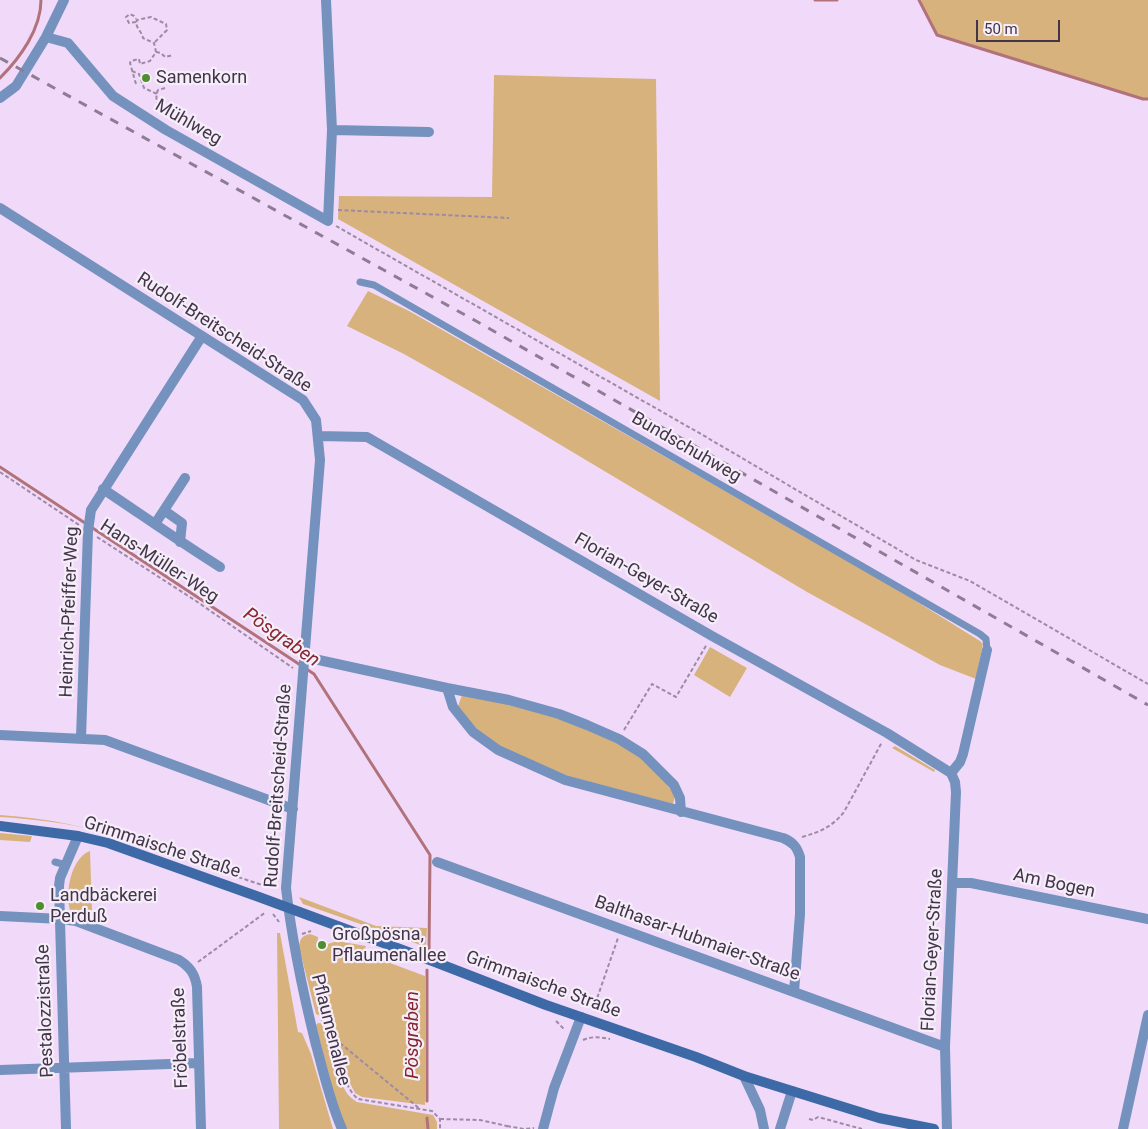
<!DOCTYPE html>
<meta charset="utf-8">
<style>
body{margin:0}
#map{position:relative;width:1148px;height:1129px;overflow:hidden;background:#f1daf9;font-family:Roboto,sans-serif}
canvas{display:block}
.scale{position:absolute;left:976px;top:20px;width:84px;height:22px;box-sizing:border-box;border:2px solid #433449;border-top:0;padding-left:6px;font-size:15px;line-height:18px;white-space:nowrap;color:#433449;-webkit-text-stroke:4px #f5eef8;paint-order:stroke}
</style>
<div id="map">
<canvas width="1148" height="1129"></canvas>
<div class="scale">50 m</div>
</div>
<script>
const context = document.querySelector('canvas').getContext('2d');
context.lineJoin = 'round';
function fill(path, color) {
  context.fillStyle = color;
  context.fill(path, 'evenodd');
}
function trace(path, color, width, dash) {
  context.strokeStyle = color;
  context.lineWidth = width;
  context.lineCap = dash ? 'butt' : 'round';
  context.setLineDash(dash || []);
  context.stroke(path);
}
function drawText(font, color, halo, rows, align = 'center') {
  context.font = font + ' Roboto,sans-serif';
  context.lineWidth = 4.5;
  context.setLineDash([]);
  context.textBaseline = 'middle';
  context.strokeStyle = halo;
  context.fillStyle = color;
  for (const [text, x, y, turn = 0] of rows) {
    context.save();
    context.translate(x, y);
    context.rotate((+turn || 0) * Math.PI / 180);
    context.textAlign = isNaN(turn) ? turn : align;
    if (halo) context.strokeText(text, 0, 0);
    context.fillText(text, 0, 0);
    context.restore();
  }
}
fill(new Path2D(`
 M921,0H1148V99H1143L937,35L923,9Z
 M494,75L656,79L660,401L338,219L339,196L492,197Z
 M368,291L409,311L890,585L980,641L983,644L976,679L940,665L807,592L482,398L404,354L347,326Z
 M710,647L747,668L730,697L694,675Z
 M462,695C523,706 587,720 639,755C652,764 663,780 673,792L675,797L673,804L568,776L501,748L478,731L457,709Z
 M895,746L935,770L934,772L892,748Z
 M0,815C47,818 92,827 137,843C145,845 156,848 162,852C141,845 120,837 99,831C67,823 33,819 0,817Z
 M0,833L32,836L30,842L0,840Z
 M90,851L92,910L82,916L72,913L70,910C65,892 71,858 90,851Z
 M299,897L376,926L427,928L426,947L303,904Z
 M277,933H280L298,1032L302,1033L311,1054L333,1129H279Z
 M310,934L318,937L317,947H327L328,944L337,941L366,946L363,953L425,976V1105L362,1097L355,1093L350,1083L334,1021L316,1014L299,947C300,938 302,936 310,934Z
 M318,1023L325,1024L328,1029L342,1083C345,1092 349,1097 357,1102L433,1115L437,1122V1129H346L334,1099L316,1025Z`), '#d7b27c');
trace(new Path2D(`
 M815,0H837
 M919,0L937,35L1143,99H1148
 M0,78C20,58 41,29 41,0
 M0,467L314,674L430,855L429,951
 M427,1101V970
 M427,1118L428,1129`), '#b1727b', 3);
trace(new Path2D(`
 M136,22L129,23L126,17L130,14L134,16L136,19
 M156,52L161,53L165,57L173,55
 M132,71L139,74L144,88L157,94
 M136,84L130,63L131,61L139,59L140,64L150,61L156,52L154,43L143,38C142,31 134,27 137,20L151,17L166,24L167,30L154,43
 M165,88L158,90C154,99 158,108 165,115L177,114L179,122
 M338,210L509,218
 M336,226L701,434L916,560L970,581L1148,684
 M0,472L79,525
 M97,537L196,601L293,668
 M624,730L652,684L676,697L707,644
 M802,837C820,832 832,827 844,812L882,742
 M226,873L268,887L276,886
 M273,914L279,922
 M302,934L311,931
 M198,962L266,912
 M593,1010L618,938
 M321,1020L326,1022L331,1027C337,1049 341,1085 358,1099L432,1111L440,1119V1129
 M556,1021L565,1030
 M335,1039L420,1109
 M583,1040C592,1036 600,1037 610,1039
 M440,1119L480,1120L507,1126V1129
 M809,1119L813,1120L818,1117L862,1129
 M507,1126L524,1129L534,1128`), '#9d8aa4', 2, [4, 2.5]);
trace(new Path2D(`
 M360,282L374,285L980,634L986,639L987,650
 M55,862L66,865`), '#7492bd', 7);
trace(new Path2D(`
 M46,37L68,43L113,96L166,130L328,221L332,130L326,0
 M0,98L16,86L46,37L64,0
 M332,130L429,132
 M0,208L303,400L316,420L320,460L286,888C292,942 303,993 316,1045C324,1074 330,1102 342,1129
 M319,436L367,437L712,636L887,733L951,773L955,782L956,792L945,1047L947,1129
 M103,489C142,515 180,542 220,567
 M165,511L182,523L180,542
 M155,524L185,478
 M305,657L447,688L509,700L559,714L587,725L619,739L643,754L674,785L680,798L681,812
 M447,688L453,707L473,732L498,750L565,780L783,838C793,842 797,847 800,857V914L794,992
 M0,735L105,740L293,809
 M81,738L88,531L91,510L202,336
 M951,773L960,762L963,754L987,650
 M437,862L945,1047
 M953,883H971L1148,919
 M0,916L61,919L76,921L179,960C190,967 195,974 197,987L201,1129
 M0,1070L198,1063
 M744,1076L760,1110L764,1129
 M66,1129L59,886L60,878L78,836
 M543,1129L554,1088L581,1017
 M780,1129L792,1091
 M1123,1129L1148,1015`), '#7492bd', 10);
trace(new Path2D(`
 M0,826L78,836L108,843L259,897L435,962L546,1005L696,1057L744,1076L879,1118L934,1129`), '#3d69a7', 10);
trace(new Path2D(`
 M0,58L476,321L1148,705`), '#8e7c95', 3, [9, 9]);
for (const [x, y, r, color] of [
 [146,78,5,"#4f8e2f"],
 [40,906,5,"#4f8e2f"],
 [322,945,5,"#4f8e2f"]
]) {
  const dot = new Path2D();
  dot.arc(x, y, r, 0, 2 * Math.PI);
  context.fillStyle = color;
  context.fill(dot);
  trace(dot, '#f5eef8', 2);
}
drawText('18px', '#433449', '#f5eef8', [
 ["Samenkorn",156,78],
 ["Landbäckerei",50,896],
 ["Perduß",50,917],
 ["Großpösna,",332,935],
 ["Pflaumenallee",332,956]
], 'left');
drawText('18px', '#433449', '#f5eef8', [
 ["Mühlweg",188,123,30],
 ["Rudolf-Breitscheid-Straße",224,333,33],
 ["Bundschuhweg",686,448,30],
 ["Hans-Müller-Weg",159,562,33],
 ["Florian-Geyer-Straße",646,579,30],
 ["Heinrich-Pfeiffer-Weg",70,612,-88],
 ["Rudolf-Breitscheid-Straße",279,786,-86],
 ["Grimmaische Straße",162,848,18],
 ["Am Bogen",1054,884,12],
 ["Balthasar-Hubmaier-Straße",697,939,20],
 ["Florian-Geyer-Straße",933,950,-87],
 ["Grimmaische Straße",543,985,20],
 ["Pestalozzistraße",46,1011,-92],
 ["Pflaumenallee",330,1030,76],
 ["Fröbelstraße",181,1038,-92]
]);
drawText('italic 19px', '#862432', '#f5eef8', [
 ["Pösgraben",281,638,35],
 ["Pösgraben",413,1035,-90]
]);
</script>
